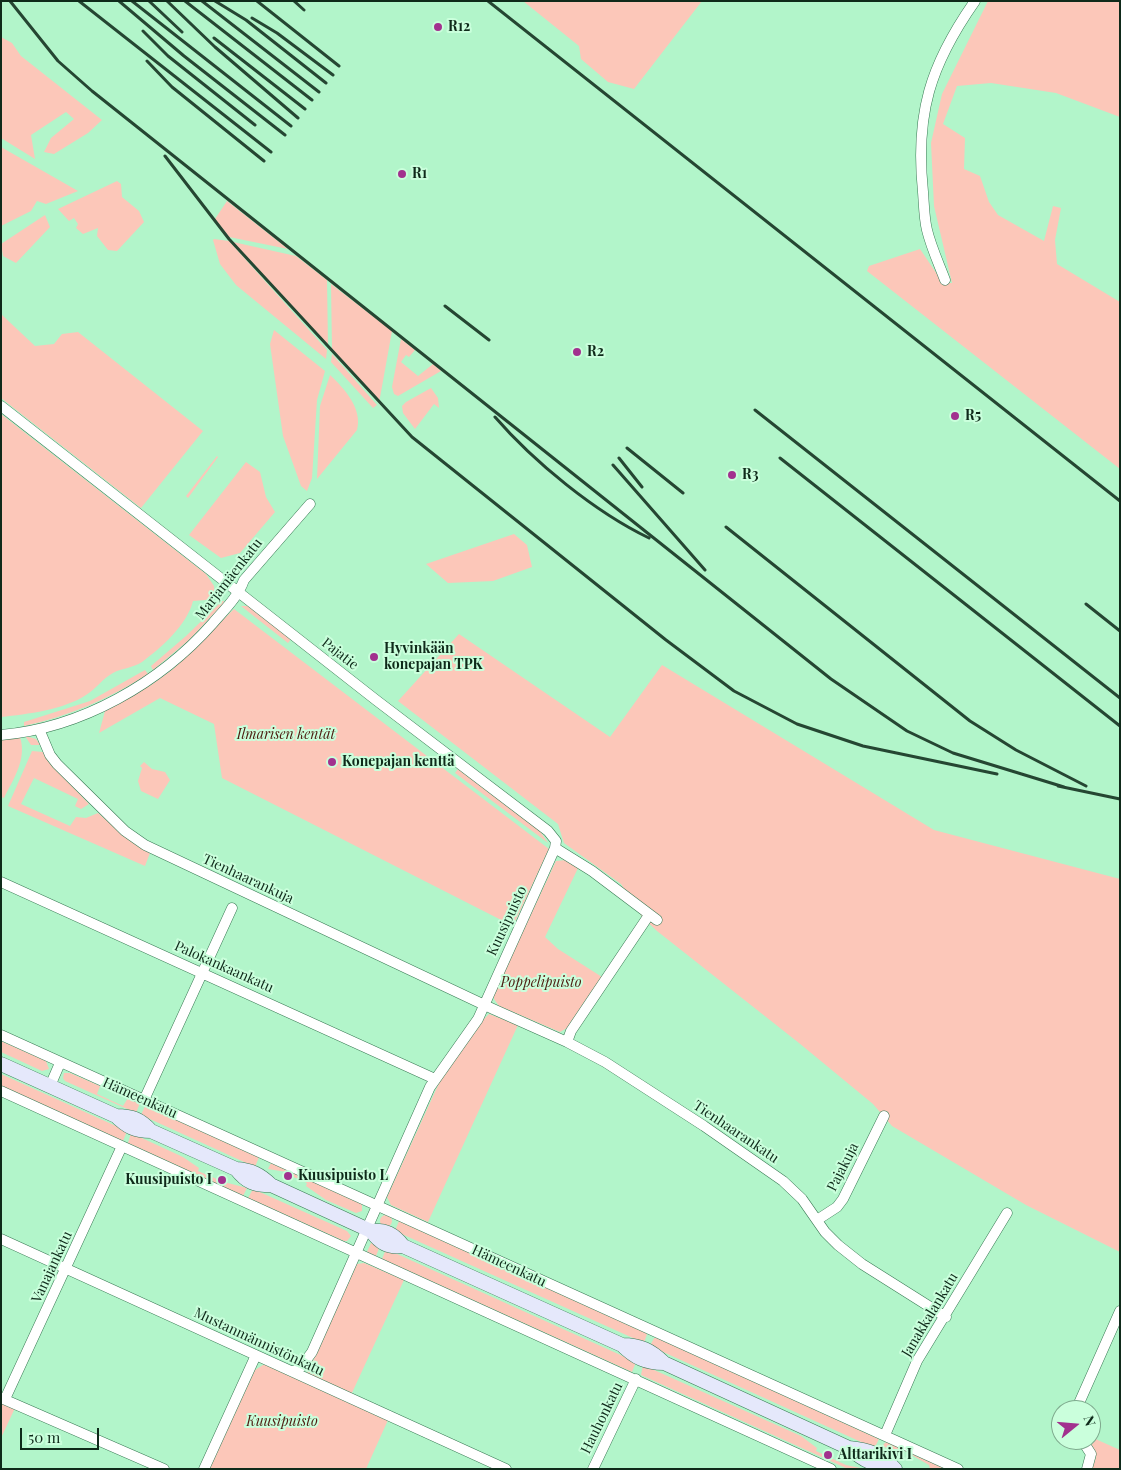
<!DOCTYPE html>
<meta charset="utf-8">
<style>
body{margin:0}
#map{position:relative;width:1121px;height:1470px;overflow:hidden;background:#b2f5ca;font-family:"Playfair Display",serif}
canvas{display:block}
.frame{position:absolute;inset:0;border:2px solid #0f2a1a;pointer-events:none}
.north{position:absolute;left:1051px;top:1400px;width:50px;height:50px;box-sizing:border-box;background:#caffdc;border:1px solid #7faa8e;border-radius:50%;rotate:73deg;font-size:14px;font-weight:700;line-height:20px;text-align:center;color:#0f2a1a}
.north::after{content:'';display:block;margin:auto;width:18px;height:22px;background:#a2318e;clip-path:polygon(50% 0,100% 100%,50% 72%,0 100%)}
.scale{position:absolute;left:20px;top:1428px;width:79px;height:22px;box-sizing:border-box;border:2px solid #0f2a1a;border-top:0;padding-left:6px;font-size:15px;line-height:18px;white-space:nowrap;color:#0f2a1a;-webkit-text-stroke:4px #caffdc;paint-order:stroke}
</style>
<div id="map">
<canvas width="1121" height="1470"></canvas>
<div class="frame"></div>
<div class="north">N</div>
<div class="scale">50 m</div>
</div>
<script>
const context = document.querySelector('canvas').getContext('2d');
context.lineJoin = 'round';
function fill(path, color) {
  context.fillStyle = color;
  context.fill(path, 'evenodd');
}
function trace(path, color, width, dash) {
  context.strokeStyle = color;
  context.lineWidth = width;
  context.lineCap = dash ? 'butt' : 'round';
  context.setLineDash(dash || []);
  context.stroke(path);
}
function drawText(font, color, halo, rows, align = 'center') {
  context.font = font + ' "Playfair Display",serif';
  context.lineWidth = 4;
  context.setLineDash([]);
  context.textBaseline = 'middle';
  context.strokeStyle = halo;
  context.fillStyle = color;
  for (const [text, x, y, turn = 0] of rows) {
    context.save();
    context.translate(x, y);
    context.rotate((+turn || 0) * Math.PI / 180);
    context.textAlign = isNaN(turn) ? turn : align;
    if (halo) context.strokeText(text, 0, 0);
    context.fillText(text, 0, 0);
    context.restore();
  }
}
fill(new Path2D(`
 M523,1H702L634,89L608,82L581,59L579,46Z
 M988,1H1120V117L1056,93L991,83L957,86L943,124L965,138L964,169L980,176L989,202L998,215L1044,241L1053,206L1061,208L1055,240L1057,264L1120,302V469L867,271L869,266L920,249L943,283H952L934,206L931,143L942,94Z
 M1,37L12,43L21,56L102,120L88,133L54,154L44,152L51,138L74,119L66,112L31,135L35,159L1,138Z
 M1,147L78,191L46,204L37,201L31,211L1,226Z
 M117,181L121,184L122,197L139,211L144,222L117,251L108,250L97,236L98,228L83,234L76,228L78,224L74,218L69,221L58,209Z
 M227,201L288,249L229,237L215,219Z
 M45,215L50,227L16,263L3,256L1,244Z
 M214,239L229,241L327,350L326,359L236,285L220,264L213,240Z
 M233,242L296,256L327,280L328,346Z
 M331,284L392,331L379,403L332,350Z
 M1,314L35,346L54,344L62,334L78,332L203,431L141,508L1,398Z
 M274,330L325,371L317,400L312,478L307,491L301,486L283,436L270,344Z
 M401,339L415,350L409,357L406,355L401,362L418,376L433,364L441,371L398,396L394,394L392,387Z
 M332,354L377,405L373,408L331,362Z
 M330,375C344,388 363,409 357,430L317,479L320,406Z
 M431,388L438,398L439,408L434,404L415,429L403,413L402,406L406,402Z
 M1,414L206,574L214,586L215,596L206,600L193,601C187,625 161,648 142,662C133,668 122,668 113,673C103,678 96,689 86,695C63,710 28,714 1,717Z
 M217,456L218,457L188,498L186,496Z
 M246,462L260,472L266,497L275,512L240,553L221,558L189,535Z
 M514,534L527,545L532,567L493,581L448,583L426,564Z
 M222,601H224L223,604L189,640L153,670L151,666L186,636Z
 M241,606H248L291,639L288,643Z
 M234,609L549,849L513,926L222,778L214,724L160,698L99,733L105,711L151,685L173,669Z
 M459,634L610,737L662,665L934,830L1120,879V1252L1026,1205L892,1126L873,1104L799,1043L657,931L642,917L621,884L564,843L558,824L398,701Z
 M145,670L148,674C109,699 69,716 24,726V722L90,701Z
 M25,736L36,739L40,745H31Z
 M20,737C27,759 14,778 4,798L1,797V740Z
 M32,751L43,752L49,762L89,804L81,809L75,806L78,799L34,778L21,804L70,826L76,817L86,818L98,813L135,844L150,853L145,866L8,806Z
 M144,762L152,769L165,772L170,780L158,799L141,791L138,781L142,768L140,766Z
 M458,769L540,831L548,843L455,773Z
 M566,860L579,866L545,937L558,949L602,977L567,1028L560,1032L499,1006L494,999V993L556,861Z
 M489,1014L518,1025L428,1222L391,1205L387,1197L440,1081L481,1022Z
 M1,1041L46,1061L49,1069L42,1071L1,1052Z
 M64,1073H70L100,1086L97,1094L123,1106L128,1098L140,1103L136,1113L65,1081L63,1078Z
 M1,1074L127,1131L123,1141L1,1086Z
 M145,1106L259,1157L255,1167L141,1115Z
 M131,1133L183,1157L199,1168L198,1171L224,1182L247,1188L243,1196L128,1143Z
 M271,1163L358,1201L362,1205V1211L356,1213L326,1200L306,1186L307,1183L287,1174V1172L268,1169Z
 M253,1189L347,1231L351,1236L347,1241H344L248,1198Z
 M380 1221a6 6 0 1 1 12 0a6 6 0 1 1-12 0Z
 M399,1221L644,1332L647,1334L644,1343L395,1231Z
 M371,1243L380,1246L376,1256L367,1252Z
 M386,1249L636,1362L632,1372L382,1259Z
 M364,1263L404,1280L351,1395L310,1377L306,1370L313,1361L357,1264Z
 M654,1338H658L879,1439L876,1445L872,1447L650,1346Z
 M263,1365H269L388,1420L366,1469H209L255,1370Z
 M643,1365L801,1436L817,1448L816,1451L846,1465L865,1469H848L641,1375Z
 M1,1401L15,1408L1,1438Z
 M1091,1437L1120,1450V1469H1092L1096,1457L1090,1440Z
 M886,1442L947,1469H930L929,1465L903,1450L902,1452L896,1449L894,1451L882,1446Z`), '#fcc7b9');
const street = new Path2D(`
 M945,280C939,264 931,247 927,230C924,218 924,204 923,192C915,114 930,65 975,1
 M1,406L376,700L548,831L556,841L555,848L478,1019L430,1087L312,1352L301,1367L294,1371
 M39,729L50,755L57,764L125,831L145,845L493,1009L567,1042L605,1062L704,1126L783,1181L802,1199L825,1232L838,1245L862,1264L946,1317
 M1,735C82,728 160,683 213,623C225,609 238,597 244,580L310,504
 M555,848L592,871L657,920
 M1,882L435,1079
 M1,1035L958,1469
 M567,1042L571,1031L649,915
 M50,1086L60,1063
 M1,1091L831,1469
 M144,1100L232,908
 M817,1220L837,1207L843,1199L884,1116
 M1,1239L506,1469
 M1,1398L164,1469
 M5,1399L122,1146
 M1076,1410L1120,1311
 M885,1435L917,1361L1007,1213
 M1082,1440L1091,1454L1087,1469
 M204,1469L256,1355
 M593,1469L636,1379`);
const secondary = new Path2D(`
 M1,1064L116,1116C127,1127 135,1131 151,1131
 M116,1116C132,1116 140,1119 151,1131L236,1169C251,1170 260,1174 271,1185L371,1231C386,1230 394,1234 403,1246L622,1345C635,1358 646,1363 664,1363
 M236,1169C246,1182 255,1186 271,1185
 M371,1231C380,1243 388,1248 403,1246
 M622,1345C640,1345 651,1350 664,1363L849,1448C864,1461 875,1466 895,1469
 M849,1448C869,1450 880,1454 894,1468`);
trace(street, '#387953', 11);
trace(secondary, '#387953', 15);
trace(street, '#fff', 10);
trace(secondary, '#e5e8fb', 14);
trace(new Path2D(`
 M10,1L58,61L92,91L831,679L907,731L953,753L1064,787
 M79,1L271,152
 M119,1L184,56L285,135
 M132,1L291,126
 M149,1L182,32
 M167,1L215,47L298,118
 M185,1L312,100
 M202,1L319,92
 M215,1L246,20L326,83
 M257,1L339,66
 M294,1L304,10
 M488,1L1120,501
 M252,18L277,33L333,75
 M143,31L168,56L255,125
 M214,38L305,109
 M147,61L172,87L264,161
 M165,156L229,239L412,437L666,640L734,691L797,724L863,746L997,774
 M445,306L489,340
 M755,410L1120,698
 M495,417C534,462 595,512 649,538
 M627,448L683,493
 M619,458L642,487
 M780,458L1120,726
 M613,465L705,570
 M726,527L970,721L1016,750L1086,786
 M1086,604L1120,631
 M1058,786L1120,799`), '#254632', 3);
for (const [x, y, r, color] of [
 [438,27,5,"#a2318e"],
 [402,174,5,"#a2318e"],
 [577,352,5,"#a2318e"],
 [955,416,5,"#a2318e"],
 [732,475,5,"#a2318e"],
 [374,657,5,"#a2318e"],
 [332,762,5,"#a2318e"],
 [288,1176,5,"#a2318e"],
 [222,1180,5,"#a2318e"],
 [828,1455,5,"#a2318e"]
]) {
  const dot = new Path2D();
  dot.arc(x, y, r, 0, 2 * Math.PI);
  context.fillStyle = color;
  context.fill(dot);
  trace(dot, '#caffdc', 2);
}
drawText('bold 14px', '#0f2a1a', '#caffdc', [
 ["R12",448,27],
 ["R1",412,174],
 ["R2",587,352],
 ["R5",965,416],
 ["R3",742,475],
 ["Hyvinkään",384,649],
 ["konepajan TPK",384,665],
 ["Konepajan kenttä",342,762],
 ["Kuusipuisto L",298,1176],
 ["Kuusipuisto I",212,1180,"right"],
 ["Alttarikivi I",838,1455]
], 'left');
drawText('14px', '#0f2a1a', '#caffdc', [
 ["Marjamäenkatu",229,579,-52],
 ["Pajatie",340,654,38],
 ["Tienhaarankuja",248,879,25],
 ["Kuusipuisto",507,921,-65],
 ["Palokankaankatu",224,967,24],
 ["Hämeenkatu",140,1098,24],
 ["Tienhaarankatu",736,1132,34],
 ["Pajakuja",843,1167,-63],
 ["Hämeenkatu",509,1266,25],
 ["Vanajankatu",52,1267,-65],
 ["Janakkalankatu",930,1315,-59],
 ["Mustanmännistönkatu",259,1342,25],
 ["Hauhonkatu",602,1418,-64]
]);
drawText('italic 14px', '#4d1c10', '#caffdc', [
 ["Ilmarisen kentät",286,735],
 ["Poppelipuisto",541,983],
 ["Kuusipuisto",282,1422]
]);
</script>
